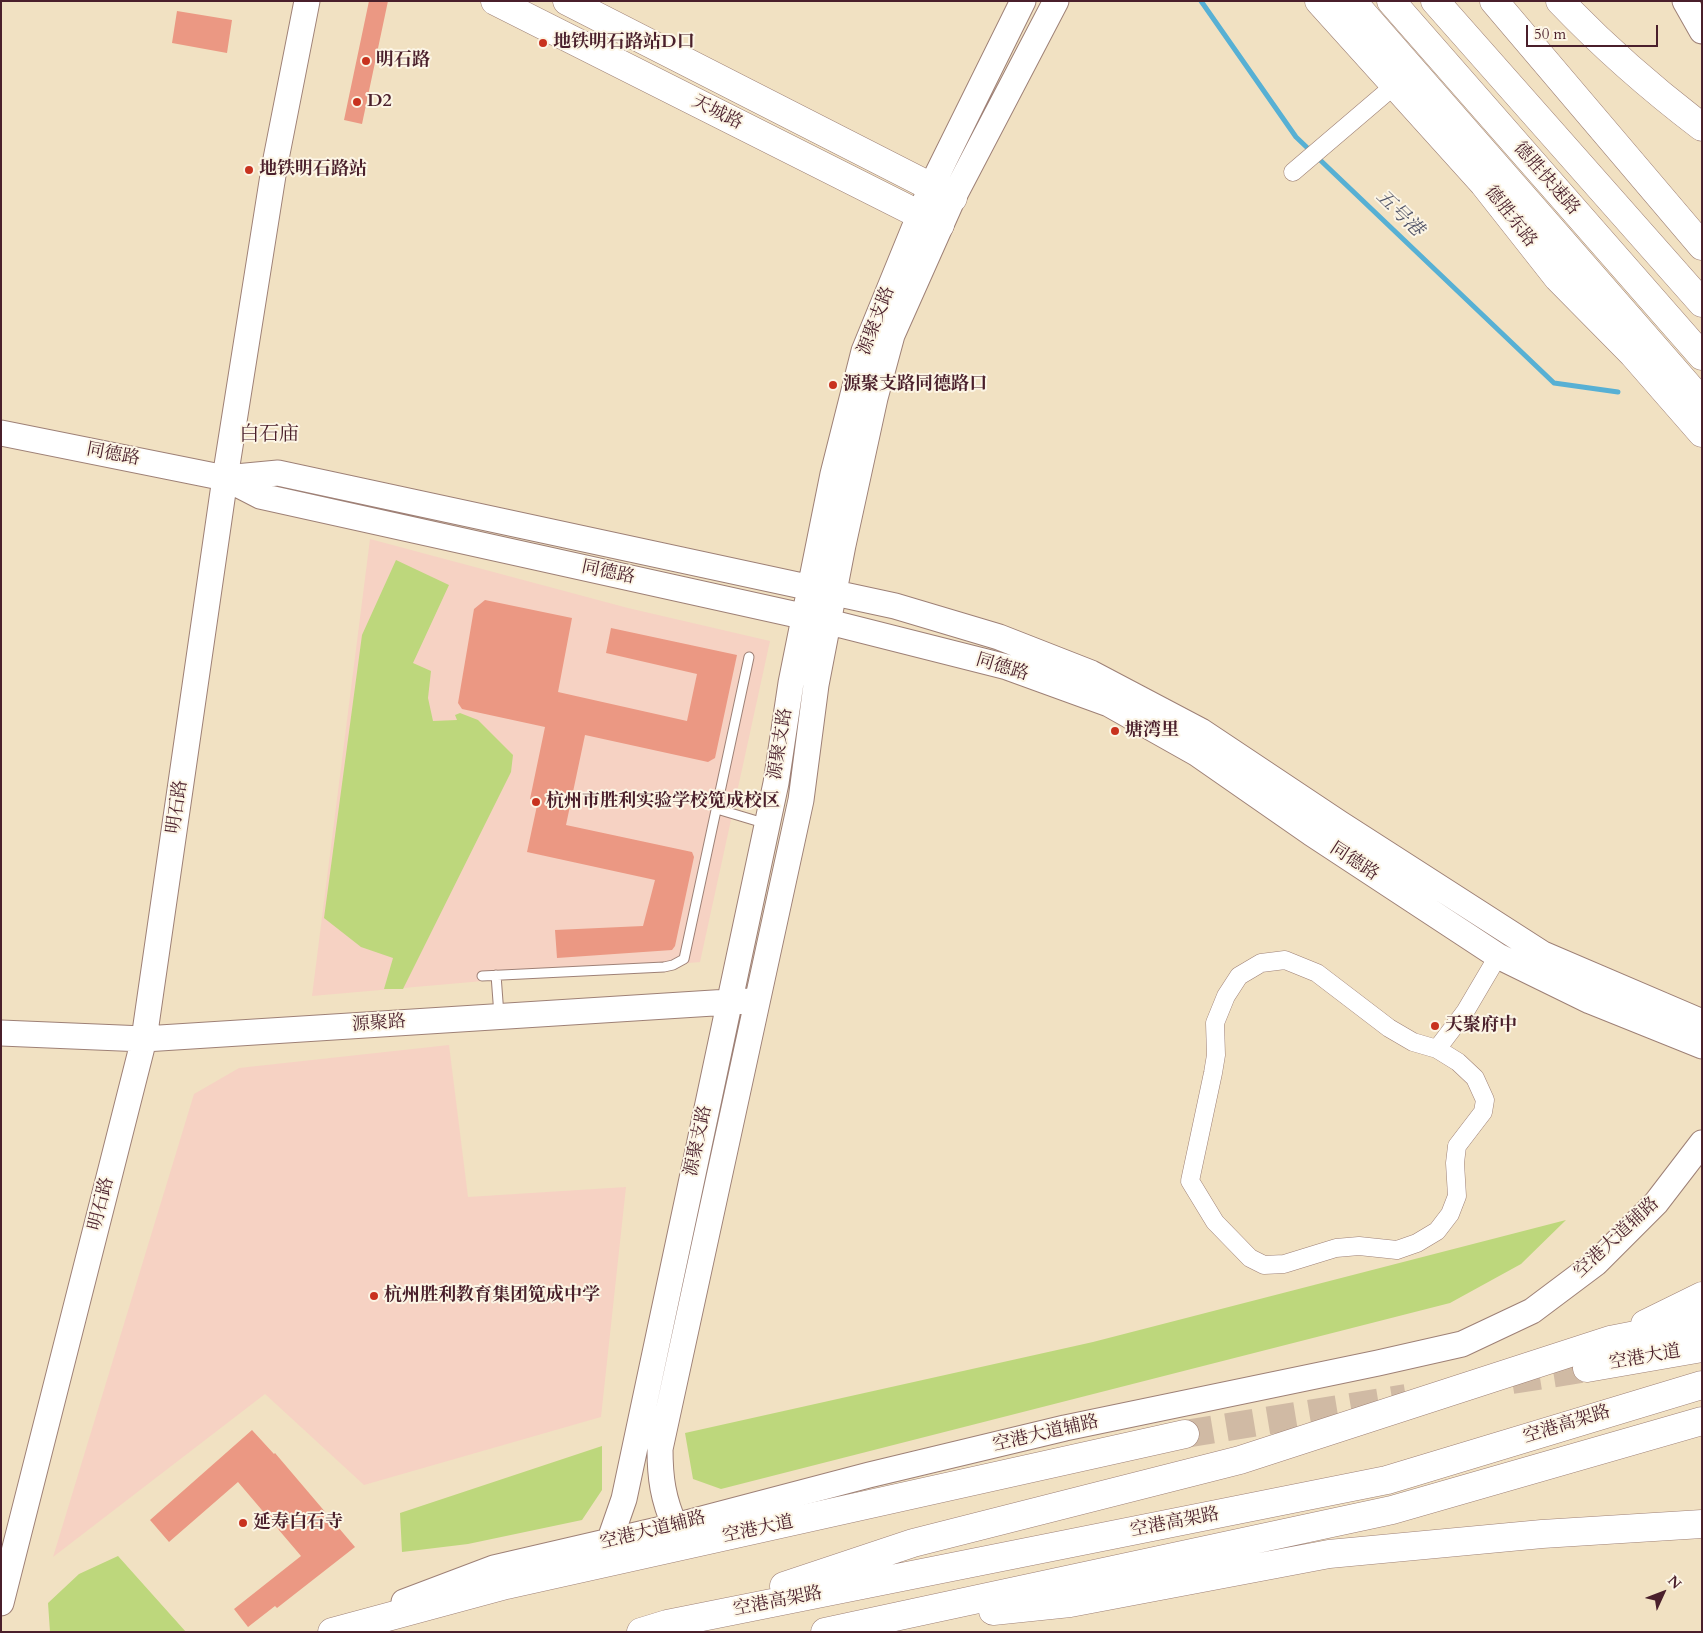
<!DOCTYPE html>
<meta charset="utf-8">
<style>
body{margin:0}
#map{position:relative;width:1703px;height:1633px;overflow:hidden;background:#f1e1c2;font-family:Cardo,serif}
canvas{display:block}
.frame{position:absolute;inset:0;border:2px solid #4a1f2b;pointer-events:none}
.north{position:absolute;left:1638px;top:1568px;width:50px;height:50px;-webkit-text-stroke:4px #fcf5e5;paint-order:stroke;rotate:47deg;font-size:14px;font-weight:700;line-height:20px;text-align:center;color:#4a1f2b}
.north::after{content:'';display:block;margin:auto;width:18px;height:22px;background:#4a1f2b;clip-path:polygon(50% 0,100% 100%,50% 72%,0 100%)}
.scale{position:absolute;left:1526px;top:25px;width:132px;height:22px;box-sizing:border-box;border:2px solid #4a1f2b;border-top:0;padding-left:6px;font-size:15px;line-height:18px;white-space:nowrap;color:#4a1f2b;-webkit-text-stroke:4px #fcf5e5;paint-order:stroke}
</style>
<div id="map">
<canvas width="1703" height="1633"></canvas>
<div class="frame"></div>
<div class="north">N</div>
<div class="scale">50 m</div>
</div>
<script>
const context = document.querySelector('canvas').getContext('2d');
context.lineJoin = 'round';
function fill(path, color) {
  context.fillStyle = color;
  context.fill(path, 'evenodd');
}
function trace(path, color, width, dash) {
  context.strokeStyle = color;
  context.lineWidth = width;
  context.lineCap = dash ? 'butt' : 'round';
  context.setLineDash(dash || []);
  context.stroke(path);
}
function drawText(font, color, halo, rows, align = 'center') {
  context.font = font + ' Cardo,"Noto Serif SC",serif';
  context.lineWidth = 4;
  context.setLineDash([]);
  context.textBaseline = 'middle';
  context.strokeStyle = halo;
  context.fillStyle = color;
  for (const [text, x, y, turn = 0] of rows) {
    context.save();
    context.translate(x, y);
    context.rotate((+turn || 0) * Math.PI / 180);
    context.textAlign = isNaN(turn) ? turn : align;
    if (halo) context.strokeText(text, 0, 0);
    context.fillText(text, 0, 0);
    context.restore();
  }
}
fill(new Path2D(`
 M370,539L628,608L770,641L700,962L312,996Z
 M449,1045L468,1197L626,1187L601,1417L364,1485L265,1394L53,1557L194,1094L239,1068Z`), '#f6d2c3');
fill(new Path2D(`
 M396,560L449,585L413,663L431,671L428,698L433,721L457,720L455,715L460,713L478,720L513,755L511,772L403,989H384L393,958L361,947L324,918L362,635Z
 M1566,1220L1521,1264L1450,1303L721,1489L693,1479L685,1433L1093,1342Z
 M602,1446V1490L582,1520L468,1544L402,1552L400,1513Z
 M118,1556L186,1632H50L48,1603L79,1574Z`), '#bdd77c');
trace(new Path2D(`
 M1201,1L1296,137L1554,383L1618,392`), '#57b0d4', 5);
fill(new Path2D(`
 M369,1H388L362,124L344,120Z
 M177,11L232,20L227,53L172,43Z
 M485,600L572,618L558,692L687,721L697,674L606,653L611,628L737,655L715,758L708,762L585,735L566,825L692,852L694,857L675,946L672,950L557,958L555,930L643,926L655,880L527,852L538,801L530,799L545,727L462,709L458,703L474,609Z
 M252,1430L274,1454L275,1453L355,1547L277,1608L275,1606L248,1627L234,1609L301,1556L238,1482L169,1542L150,1520Z`), '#eb9883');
trace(new Path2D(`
 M1512,1380L1587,1368
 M1185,1434L1406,1398`), '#d0baa4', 28, [28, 14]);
const lane = new Path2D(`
 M717,809L767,824
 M496,975L499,1015
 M482,976L664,967L673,965L684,959L749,657`);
const street = new Path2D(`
 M1293,172L1395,85
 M1285,960L1317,973L1389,1028L1413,1042L1437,1049L1458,1062L1475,1078L1485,1100L1483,1112L1457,1146L1455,1163L1457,1196L1450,1214L1437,1231L1417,1243L1397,1250L1359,1246L1336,1248L1284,1264L1264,1265L1250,1258L1215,1222L1190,1181L1213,1073L1216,1055L1215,1023L1226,996L1239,976L1261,963Z
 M1437,1049L1465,1012L1498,956`);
const secondary = new Path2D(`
 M1685,1L1702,31
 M1,433L225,478L260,496L829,622L1007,667L1109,704L1196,753L1311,833L1498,956L1590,1001L1702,1046
 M225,478L278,473L895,606L999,637L1091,673L1201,731L1339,823L1543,954L1702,1022
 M1,1033L144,1039L745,1001
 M675,1526C663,1499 660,1478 660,1449L801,800L816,685L843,545L875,398L892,335L953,198L1056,1
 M609,1542L624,1499L776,783L791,683L833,474L864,351L931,187L1023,1
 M404,1602L494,1568L675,1526L869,1475L1065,1428L1378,1363L1462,1344L1532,1311L1596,1263L1656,1203L1702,1143
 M1,1603L144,1039L225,478L274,169L307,1`);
const primary = new Path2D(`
 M495,1L940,225
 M567,1L953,198
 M1319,1L1484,184L1558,278L1633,354L1702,433
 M1560,1C1604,47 1652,89 1702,127
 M1587,1368L1702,1348
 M332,1632L506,1585L1185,1434`);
const highway = new Path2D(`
 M1352,1L1702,402
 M1391,1L1702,356
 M1435,1L1702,303
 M1494,1L1702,246
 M1645,1324L1702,1296
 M784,1586L913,1543L1240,1460L1610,1340L1702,1322
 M993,1611L1070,1603L1329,1554L1542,1534L1702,1524
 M641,1632L667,1624L1387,1480L1702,1385
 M825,1632L1392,1510L1702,1421`);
trace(lane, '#9e8076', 11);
trace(street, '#9e8076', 19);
trace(secondary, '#9e8076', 27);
trace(primary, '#9e8076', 29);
trace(highway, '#9e8076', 29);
trace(lane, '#fff', 9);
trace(street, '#fff', 18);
trace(secondary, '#fff', 25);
trace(primary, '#fff', 28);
trace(highway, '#fff', 28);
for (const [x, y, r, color] of [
 [543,43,5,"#c8321e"],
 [366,61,5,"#c8321e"],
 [357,102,5,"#c8321e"],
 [249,170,5,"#c8321e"],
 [833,385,5,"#c8321e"],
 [1115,731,5,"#c8321e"],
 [536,802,5,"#c8321e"],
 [1435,1026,5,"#c8321e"],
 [374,1296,5,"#c8321e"],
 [243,1523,5,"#c8321e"]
]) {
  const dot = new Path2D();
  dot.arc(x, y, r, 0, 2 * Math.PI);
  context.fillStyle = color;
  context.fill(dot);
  trace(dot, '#fcf5e5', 2);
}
drawText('bold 18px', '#4a1f2b', '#fcf5e5', [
 ["地铁明石路站D口",553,43],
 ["明石路",376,61],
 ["D2",367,102],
 ["地铁明石路站",259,170],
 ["源聚支路同德路口",843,385],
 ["塘湾里",1125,731],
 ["杭州市胜利实验学校笕成校区",546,802],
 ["天聚府中",1445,1026],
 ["杭州胜利教育集团笕成中学",384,1296],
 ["延寿白石寺",253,1523]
], 'left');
drawText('18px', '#4a1f2b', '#fcf5e5', [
 ["天城路",717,113,27],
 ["德胜快速路",1546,179,49],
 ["德胜东路",1510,217,52],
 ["源聚支路",877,321,-69],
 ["同德路",113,455,11],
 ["同德路",608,573,12],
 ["同德路",1002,668,17],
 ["源聚支路",781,744,-81],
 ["明石路",178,807,-82],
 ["同德路",1354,862,33],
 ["源聚路",379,1024,-4],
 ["源聚支路",699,1141,-78],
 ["明石路",102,1204,-76],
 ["空港大道辅路",1617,1238,-43],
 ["空港大道",1645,1358,-10],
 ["空港高架路",1567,1425,-17],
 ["空港大道辅路",1046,1434,-13],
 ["空港高架路",1175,1523,-11],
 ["空港大道",758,1530,-12],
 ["空港大道辅路",653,1531,-14],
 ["空港高架路",778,1602,-11]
]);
drawText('italic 19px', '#4f5266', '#fcf5e5', [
 ["五号港",1399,214,44]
]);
drawText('20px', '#4a1f2b', '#fcf5e5', [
 ["白石庙",269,435]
]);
</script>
